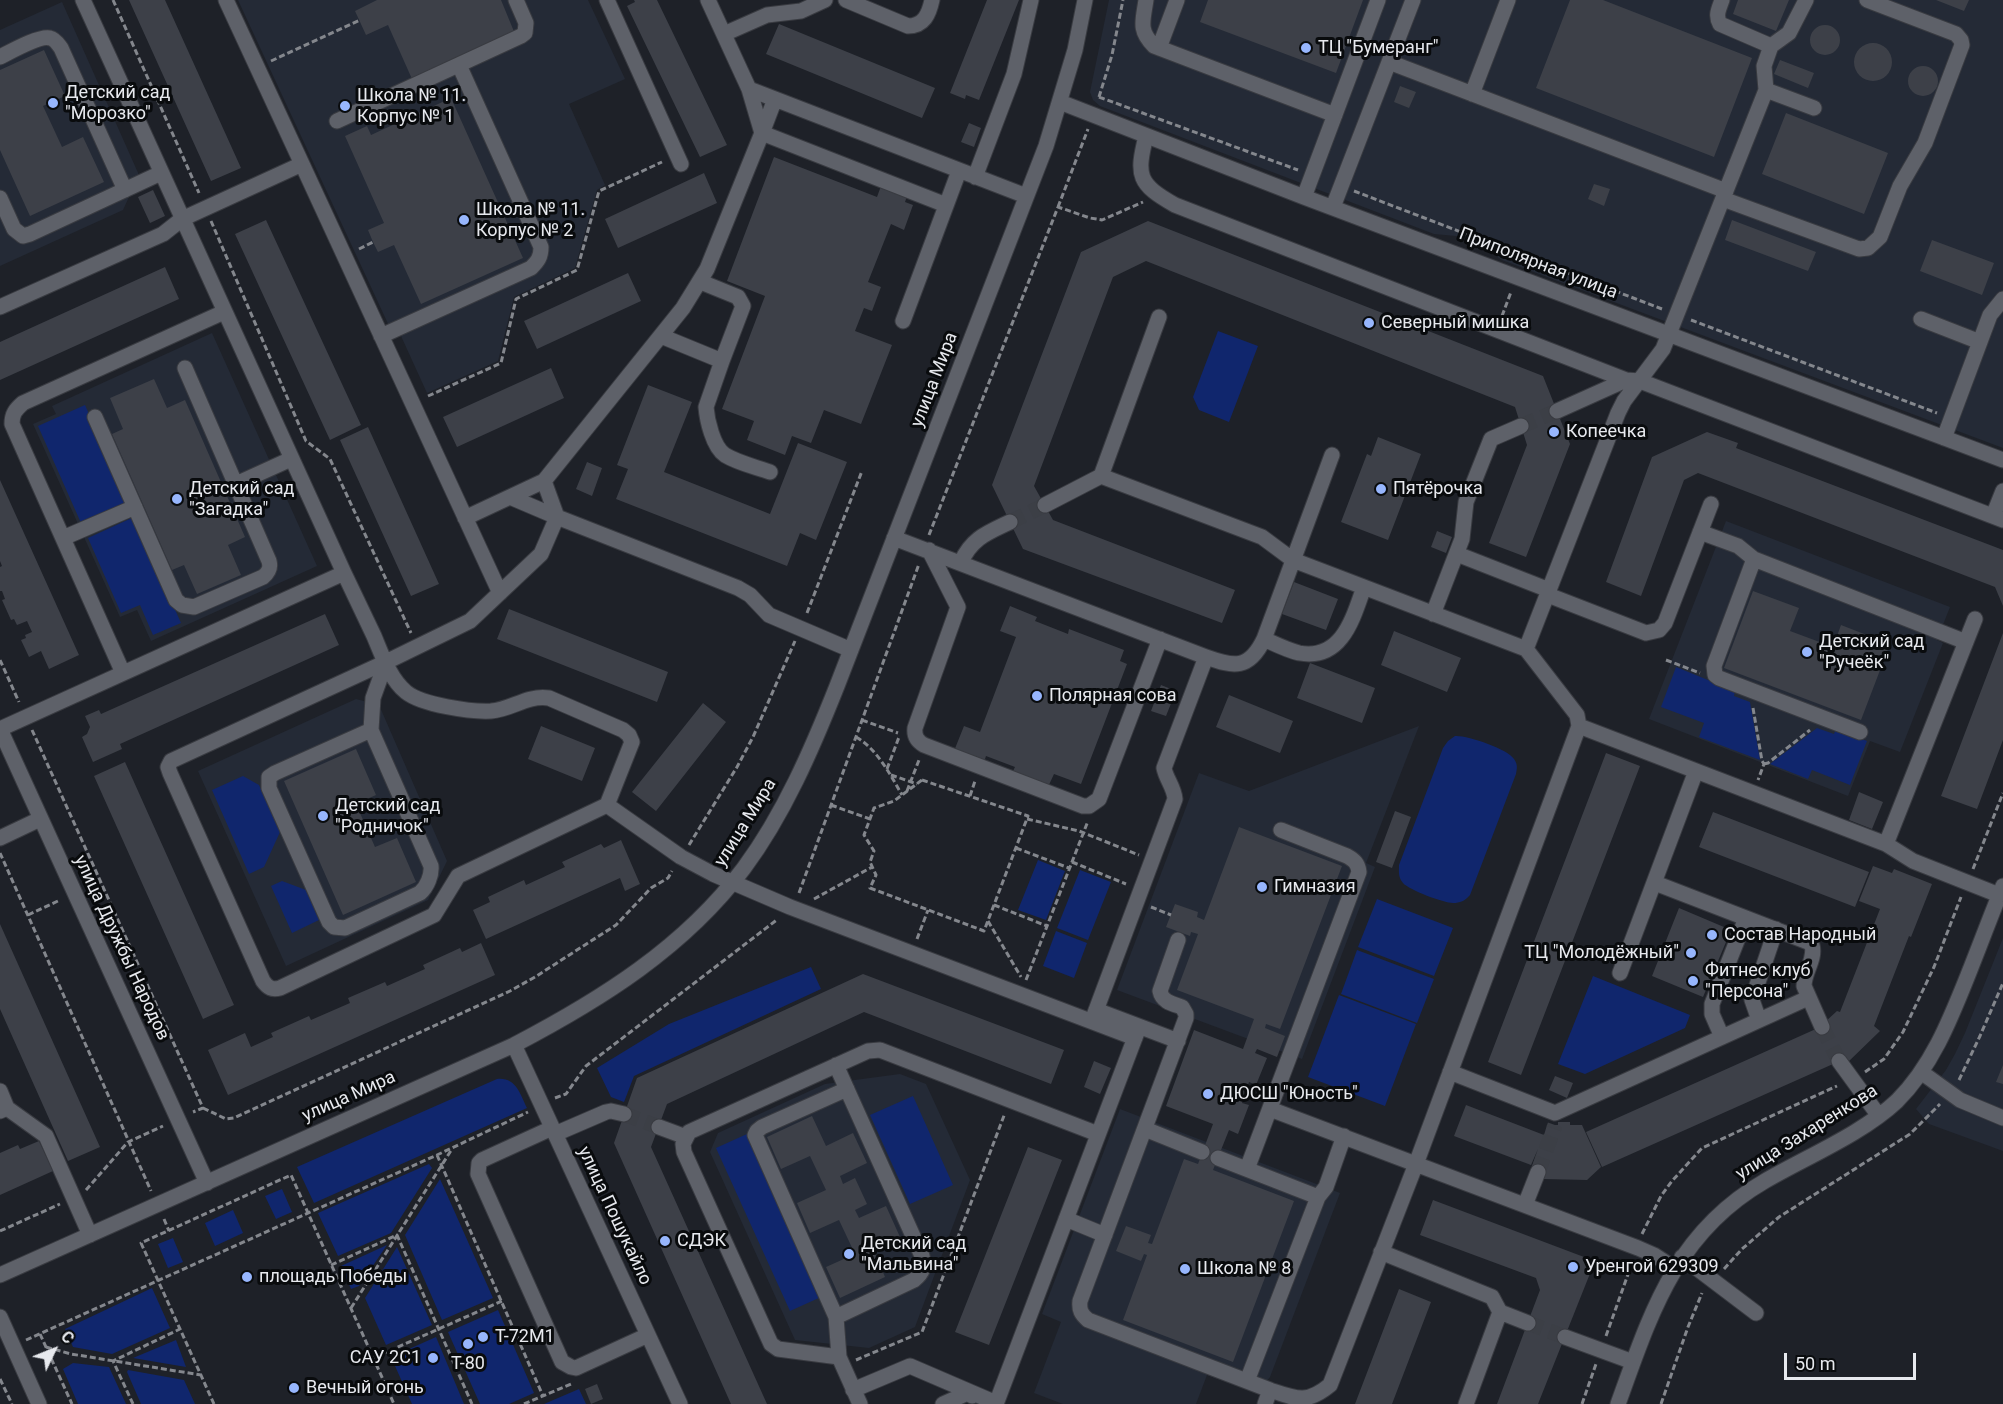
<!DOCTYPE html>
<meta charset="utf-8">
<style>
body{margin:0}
#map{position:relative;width:2003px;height:1404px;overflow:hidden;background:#1e2128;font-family:Roboto,sans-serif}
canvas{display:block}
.north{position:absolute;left:24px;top:1320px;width:60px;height:60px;-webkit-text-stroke:4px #090b0d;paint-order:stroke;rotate:47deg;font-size:16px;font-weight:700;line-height:24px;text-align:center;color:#e7e9ee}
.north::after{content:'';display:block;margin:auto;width:21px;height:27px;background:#e7e9ee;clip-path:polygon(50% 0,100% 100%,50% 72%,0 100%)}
.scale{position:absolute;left:1784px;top:1353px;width:132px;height:27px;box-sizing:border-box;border:3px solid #e7e9ee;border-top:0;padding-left:8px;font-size:18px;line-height:21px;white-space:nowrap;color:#e7e9ee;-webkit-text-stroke:4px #090b0d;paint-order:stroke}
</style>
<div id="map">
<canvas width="2003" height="1404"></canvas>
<div class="north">С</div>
<div class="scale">50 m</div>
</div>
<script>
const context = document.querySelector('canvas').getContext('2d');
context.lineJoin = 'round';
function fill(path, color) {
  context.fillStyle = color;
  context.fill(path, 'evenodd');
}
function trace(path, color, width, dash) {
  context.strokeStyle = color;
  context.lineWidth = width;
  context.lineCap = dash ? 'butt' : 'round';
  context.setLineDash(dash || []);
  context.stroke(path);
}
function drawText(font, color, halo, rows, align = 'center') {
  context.font = font + ' Roboto,sans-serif';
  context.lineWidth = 6;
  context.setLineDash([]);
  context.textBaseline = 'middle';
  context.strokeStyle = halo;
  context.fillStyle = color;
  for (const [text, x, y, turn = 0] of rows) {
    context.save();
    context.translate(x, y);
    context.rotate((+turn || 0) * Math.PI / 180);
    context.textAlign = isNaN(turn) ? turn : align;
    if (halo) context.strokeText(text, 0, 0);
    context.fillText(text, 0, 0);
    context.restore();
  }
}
fill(new Path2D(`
 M238,0H588L625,79L569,104L605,185L597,190L575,268L514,297L498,361L427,393L396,325L390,328Z
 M1109,0H2003V448L1502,260L1485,248L1456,236L1434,234L1100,106L1093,100L1090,92Z
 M62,2L139,175L123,210L0,266V30Z
 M212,333L317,566L151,641L137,610L120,617L33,424L56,414L52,406Z
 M1726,521L1950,607L1937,640L1943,643L1900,752L1870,741L1848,796L1649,719Z
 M356,699L379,705L447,861L428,900L286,966L198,771Z
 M1419,726L1366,863L1375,867L1302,1059L1117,990L1199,773L1249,791Z
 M2003,938V1151L1929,1124L1916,1109L1946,1070L1955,1054L1965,1033Z
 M900,1074L926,1084L970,1180L915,1327L869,1348L795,1340L710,1152L718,1133L825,1084Z
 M1120,1109L1340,1193L1270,1377L1257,1393L1207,1375L1196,1404H1063L1034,1393L1061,1322L1042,1314Z`), '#242a36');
fill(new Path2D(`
 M1218,331L1258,346L1229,422L1199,410L1193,397Z
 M85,405L128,502L81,523L38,426Z
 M134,517L181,623L153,635L140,605L121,613L88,538Z
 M1676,667L1735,691L1734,696L1750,702L1760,760L1699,737L1704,723L1661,707Z
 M1817,728L1834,734L1836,729L1867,741L1850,785L1812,770L1808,779L1770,764Z
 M1455,736C1467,735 1508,749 1514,759C1518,765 1517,768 1516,774L1470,895C1465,901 1460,903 1453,903C1444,903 1409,890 1403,883C1398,877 1399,872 1399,865L1443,748L1448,741Z
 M243,776L259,785L280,832L264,867L249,874L212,790Z
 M1038,860L1065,871L1046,920L1018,910Z
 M1080,870L1111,882L1088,940L1057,928Z
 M282,881L306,890L319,920L292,933L271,886Z
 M1377,899L1453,928L1434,976L1358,947Z
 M1056,931L1087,943L1074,978L1043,966Z
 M1357,950L1434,979L1417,1023L1341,994Z
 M811,967L821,989L634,1076L624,1102L611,1097L597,1068L669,1024Z
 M1593,976L1690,1015L1685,1028L1585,1074L1558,1064Z
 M1339,995L1416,1024L1385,1106L1308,1077Z
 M497,1079C516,1077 520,1094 527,1108L314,1203L297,1167Z
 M913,1096L953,1185L910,1204L870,1115Z
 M747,1134L821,1297L790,1311L716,1148Z
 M429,1164L432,1168L391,1233L338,1256L318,1213Z
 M440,1179L493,1298L442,1320L405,1235Z
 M282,1189L292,1212L276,1219L265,1196Z
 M233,1210L243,1233L215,1246L205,1223Z
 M173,1238L183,1262L168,1268L158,1244Z
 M387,1245L359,1286L351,1289L341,1266Z
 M397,1247L432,1325L386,1345L365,1298Z
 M152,1288L170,1328L112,1354L73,1347L65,1329Z
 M498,1310L534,1393L509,1404H480L448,1332Z
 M436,1337L464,1404H412L391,1357Z
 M176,1340L186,1367L133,1358Z
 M73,1363L109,1367L126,1404H78L63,1369Z
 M128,1370L184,1380L195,1404H141L127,1372Z
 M579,1389L586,1404H544Z`), '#10266d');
fill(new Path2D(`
 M129,0H165L241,168L211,181Z
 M377,0H501L515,34L412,79L388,25L366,35L355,11Z
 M634,0H657L727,145L700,157L627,6L635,2Z
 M987,0H1019L979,100L966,95L965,99L950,93Z
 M1208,0H1363L1336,73L1200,22Z
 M1570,0H1603L1752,58L1714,157L1536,88Z
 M1738,0H1789L1776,31L1733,14Z
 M1936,0H1969L1964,11Z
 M779,24L935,88L922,118L766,54Z
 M1810 40a15 15 0 1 1 30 0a15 15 0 1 1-30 0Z
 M1854 62a19 19 0 1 1 38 0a19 19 0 1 1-38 0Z
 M44,50L65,96L43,106L62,147L83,137L104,182L30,216L0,150V70Z
 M1780,60L1814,73L1808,88L1774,74Z
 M1908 81a15 15 0 1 1 30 0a15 15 0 1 1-30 0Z
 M1400,86L1416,92L1409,108L1394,102Z
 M451,98L523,258L421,304L394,245L378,252L373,242L368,230L384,223L345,136L367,126L371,135Z
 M1786,113L1888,153L1864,214L1762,174Z
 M969,123L981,128L974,147L961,142Z
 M774,157L877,197L881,186L907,196L905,202L913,205L904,230L891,224L868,282L881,287L872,311L864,308L855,331L892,345L861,424L824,410L811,443L792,436L785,455L747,440L754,421L722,409L765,296L727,281Z
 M704,173L717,203L618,248L605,219Z
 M1594,184L1610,189L1604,206L1588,199Z
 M153,190L165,216L150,223L138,197Z
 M266,220L361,425L330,440L235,234Z
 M1732,220L1816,252L1808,271L1725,240Z
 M1148,221L1543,376L1570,444L1526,557L1489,543L1527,445L1515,407L1146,261L1113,277L1034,486L1053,520L1235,590L1222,623L1023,549L992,485L1081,252Z
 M1932,240L1994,263L1982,295L1920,271Z
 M165,267L179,299L0,380V342Z
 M628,273L641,301L537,349L524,321Z
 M551,368L564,398L457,447L443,417Z
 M154,379L167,408L185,400L245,537L228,545L241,575L197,594L184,565L172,570L112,434L123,429L110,398Z
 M648,385L692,402L664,472L770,514L798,443L847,462L816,540L800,533L787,566L616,499L628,469L617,465Z
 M368,427L439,584L411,596L340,440Z
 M1707,432L1738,443L1736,448L2003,550V606L1995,587L1698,473L1684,480L1641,596L1606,582L1652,457Z
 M1378,437L1421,454L1388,540L1341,522L1367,454L1371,456Z
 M587,462L602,468L592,496L576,489Z
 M0,480L79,655L49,669L41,651L29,657L21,640L26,638L25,635L32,632L27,621L17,625L14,619L11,620L2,600L5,599L2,591H0V567L2,566L0,561Z
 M1437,531L1452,537L1446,553L1431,547Z
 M1294,582L1338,599L1326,630L1282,614Z
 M1753,591L1799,608L1790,631L1833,647L1841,625L1890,644L1861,720L1724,668Z
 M1010,606L1037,617L1035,621L1068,634L1069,629L1124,650L1120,661L1127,664L1081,784L1054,774L1048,787L1012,773L1015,767L986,756L984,762L954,751L964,726L980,732L1016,637L1000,631Z
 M509,609L668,672L657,702L497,639Z
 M325,614L339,645L120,744L122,749L93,762L82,737L87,734L90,727L85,716L99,710L101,714Z
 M1394,631L1461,658L1447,692L1381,665Z
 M2003,633V740L1977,809L1941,796Z
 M1310,663L1375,688L1362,723L1297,698Z
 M1161,685L1176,691L1166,716L1151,711Z
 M1229,695L1293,721L1280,753L1216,727Z
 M703,703L726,722L656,811L632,792Z
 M541,726L595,748L582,781L528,759Z
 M356,749L376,795L356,804L375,847L397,838L416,882L343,915L284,781Z
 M1606,753L1640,766L1521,1075L1488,1062Z
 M125,762L234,1005L203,1019L94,776Z
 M1859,792L1883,802L1872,829L1849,820Z
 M1395,811L1411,817L1392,868L1376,862Z
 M1713,812L1869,872L1855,907L1699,847Z
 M1239,827L1342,866L1280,1029L1266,1024L1265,1028L1285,1036L1277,1057L1257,1049L1255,1053L1267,1058L1256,1085L1249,1082L1242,1103L1249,1105L1238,1134L1229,1130L1213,1170L1294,1201L1233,1362L1123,1320L1147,1255L1144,1254L1141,1261L1116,1251L1126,1226L1151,1235L1148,1243L1152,1244L1184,1159L1198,1164L1213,1124L1166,1106L1194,1030L1243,1049L1254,1019L1177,990L1198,934L1191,932L1190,936L1166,927L1175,904L1198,912L1197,917L1204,920Z
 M621,840L640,884L625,891L620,878L486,939L473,910L490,902L488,897L524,880L526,885L565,867L562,862L601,844L604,848Z
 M1873,866L1892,873L1894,869L1932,884L1911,937L1909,936L1874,1026L1880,1031L1846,1064L1842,1060L1602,1167L1586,1132L1827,1024L1825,1022L1837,1011L1840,1012L1880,909L1859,901Z
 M1679,908L1731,930L1703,997L1652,976Z
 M0,924L100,1147L68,1161L0,1009Z
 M481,943L495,975L228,1095L208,1050L245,1033L251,1047L273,1037L271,1033L309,1016L311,1020L350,1003L348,998L385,982L387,986L425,969L423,965L460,948L462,952Z
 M863,974L1064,1050L1051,1084L864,1012L667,1104L651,1147L767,1404H731L614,1143L637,1078Z
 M1094,1061L1111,1068L1100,1094L1084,1087Z
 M2003,1065V1084L1996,1082Z
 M1555,1076L1573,1083L1567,1098L1549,1090Z
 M1466,1105L1544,1135L1547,1125H1558V1122H1570V1125H1582L1601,1167L1587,1180L1543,1179L1532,1166L1538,1149L1531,1165L1454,1136Z
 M812,1116L826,1146L853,1133L867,1163L840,1176L843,1184L855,1178L867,1204L855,1210L859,1218L886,1206L900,1237L873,1249L885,1277L840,1298L826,1267L855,1254L839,1220L810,1233L797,1203L826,1190L810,1156L781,1169L767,1137Z
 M39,1141L53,1171L0,1195V1153L18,1145L20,1149Z
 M1028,1147L1062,1160L989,1345L955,1332Z
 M1433,1200L1584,1257L1591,1271L1538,1404H1497L1540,1290L1536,1278L1420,1235Z
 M1399,1289L1431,1302L1392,1404H1355Z
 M597,1384L603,1399L591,1404L585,1389Z`), '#3d4048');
trace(new Path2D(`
 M1521,426L1557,411
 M1010,522L1045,505
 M1822,1027L1839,1061
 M624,1114L659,1127
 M1538,1172L1555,1125
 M1528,1323L1565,1337`), '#3c3f46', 15, [15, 8]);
const minor = new Path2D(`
 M83,0L344,573C354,594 364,615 374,636C382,655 390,679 406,692C422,705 471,712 491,711C513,709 526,695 549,698L623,730L629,735L632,742L607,805L458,876L434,915L280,988C272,990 268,988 263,981L170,773L168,767L171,761L386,662L470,621L541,554L557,517L738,588L750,595L769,615L851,650
 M607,0L681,164
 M846,0L908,26C924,26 929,14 932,0
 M1146,0C1143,21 1138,30 1154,46L1335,115
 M1722,0C1719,9 1715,15 1720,24L1771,46L1764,66L1766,90
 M724,34L767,15L801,11L825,0
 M1771,46L1789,33L1806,0
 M1159,48L1177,0
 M0,57C10,52 40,35 50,38C55,39 58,44 61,48L125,190
 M1389,62L1726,191
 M749,89L1026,196
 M1472,94L1508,0
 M775,99L762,133L946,205
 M1060,102L1304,197L2003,460
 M337,121L521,36L525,33L526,23L516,0
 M1146,136C1136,176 1138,184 1175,205L1626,380L1640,381L2003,520
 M302,164L500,593
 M975,177L1014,74L1031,0
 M1304,197L1378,0
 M0,198L14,229L23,236L30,234L161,173
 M1723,199L1859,249L1868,248L1880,237L1900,186L1925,143L1962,45L1961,40L1956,34L1867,0
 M1333,207L1413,0
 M701,282L738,297L743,306L722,361
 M0,307L163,234L182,219L302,164L226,0
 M1921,319L1980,342
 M903,321L959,171
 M381,336L531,268C538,261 541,257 541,247L459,65
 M661,336L722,361L706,407C707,420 713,447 725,455C738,463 756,467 770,472
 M1557,411L1626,380
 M95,417L176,600L182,605L194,607L263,577C269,572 271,568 269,561L185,368
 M1944,438L1990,315L2003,299
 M1101,476L1262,537L1293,560L1526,649L1577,715L1579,726
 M236,484L291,459
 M510,497L557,517L544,481L683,308L707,269L762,133L749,89L708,0
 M1045,505L1101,476L1159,317
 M1993,516L2003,491
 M465,518L544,481
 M1700,532L1738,546L1754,559L1966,642
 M63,538L135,507
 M894,538L1206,657C1234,667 1249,670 1264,639L1332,455
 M929,550L958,607L915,728C914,736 917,741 924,745L1083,806H1089L1099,799L1160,639
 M1457,554L1549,590
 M1754,559L1714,666L1715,675L1719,678L1860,732
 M961,562C972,538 987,533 1010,522
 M1548,595L1646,633L1659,630L1665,623L1711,504
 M1433,614L1462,539L1466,502L1491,439L1521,426
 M1264,639C1275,644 1287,650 1299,653C1342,661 1353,618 1364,587
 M1526,649L1618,413L1624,401L1663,349L1766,90L1814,108
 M123,673L12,424C12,414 15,410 23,403L224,312
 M0,729L207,1183
 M0,729L344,573
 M371,730L431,866C432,875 427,887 420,893L345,928L334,927L329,922L269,788V777L275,773Z
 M371,730L373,698L386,662
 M607,805L681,857L713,874L790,907L1135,1038
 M0,838L40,819
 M1886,844L1975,619
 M1655,883L1808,942L1812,945C1816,959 1804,972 1804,986L1822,1027
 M1178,940L1160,991C1162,1002 1173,1004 1182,1007L1186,1014V1018L1080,1301C1079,1310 1081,1314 1088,1320L1270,1390
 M1620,973L1696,771
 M1096,1010L1178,1041
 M1759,1020L1752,1000L1776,929
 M1092,1021L1175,799C1174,787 1166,779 1164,768L1206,657
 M1722,1037L1712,1014V1004L1746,918
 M514,1045L680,1404
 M1839,1061L1879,1116
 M836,1065L922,1256C925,1267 923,1273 914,1280L836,1317L839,1357
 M1450,1072L1555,1113L1808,998
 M1921,1072L1960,1100L2003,1118
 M0,1091L7,1108L0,1111
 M7,1108L46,1136L90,1235
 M1270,1109L1638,1248L1654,1255L1674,1268
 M659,1127L686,1137
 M552,1128L482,1160L479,1163L478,1174L562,1362L571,1367L576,1368L648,1335
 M1145,1129L1202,1152
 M555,1134L606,1112L611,1111L624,1114
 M1218,1158L1318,1197
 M1247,1169L1359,872C1358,863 1354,860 1347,856L1281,830
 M1525,1205L1538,1172
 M1066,1219L1105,1235
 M1381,1252L1492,1297L1500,1312L1466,1404
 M1682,1257L1756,1313
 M0,1275L514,1045C600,1000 684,948 744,868C784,814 812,749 837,686L1046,146L1075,50L1085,0
 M1500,1312L1528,1323
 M0,1317L39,1404
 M836,1317L755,1135L757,1131L762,1127L847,1089
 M1565,1337L1633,1362
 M1247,1381L1318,1197L1326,1187L1344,1136
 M853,1390L910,1366L996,1403
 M860,1404L839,1357L778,1349L771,1344L684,1152L683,1144L689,1132L868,1051L880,1050L1098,1134
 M943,1404L970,1392L972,1396
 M996,1404L1139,1027
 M1265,1404L1270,1390C1297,1399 1307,1404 1330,1385L1416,1164L1579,726L1886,844L1913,861L1999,895
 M1618,1404C1651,1313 1675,1233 1765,1181C1806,1157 1862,1134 1897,1101C1932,1066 1950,1020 1968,975C1980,945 1991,915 2003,886`);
trace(minor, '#393b41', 17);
trace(new Path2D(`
 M113,0L199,193
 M271,61L360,20
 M1099,97L1298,170
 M1099,97L1112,55L1123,0
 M1354,191L1662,309
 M1058,207L1088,129
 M211,221L306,441L330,459L411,633
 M359,249L373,242
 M1502,316L1511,292
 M1691,320L1937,413
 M428,396L501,363L516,299L577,270L599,191L662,162
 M929,535L1058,207L1090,218L1102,220L1143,202
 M807,613L862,471
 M0,660L19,702
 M1666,660L1700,673
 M1753,708L1762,761L1764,764L1758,780
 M862,720L898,733
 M32,730L203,1108L193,1112
 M856,737C877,749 890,774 902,795
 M1764,764L1768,763L1810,730
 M887,769L899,737
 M891,775L917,784
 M922,780L1028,816L984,931L870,888L876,875L870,862L874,851L864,835L874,808L894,801Z
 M907,791L919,760
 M970,796L975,781
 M831,805L870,819
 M1027,819L1079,831L1139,855
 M689,845L737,767L753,737L795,641
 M1016,848L1069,868
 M0,853L151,1191
 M1072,862L1126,884
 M1973,869L2003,793
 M88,888L100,882
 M799,893L919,564
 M814,899L872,867
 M994,905L1047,926
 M1151,907L1171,915
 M28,915L60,900
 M988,921L1021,977
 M917,939L928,910
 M1026,980L1088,821
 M1865,1072L1884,1059L1903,1032L1934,967L1961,897
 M1959,1080L1980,1036L2003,983
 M555,1098L566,1094L586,1066L778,919
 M203,1108L226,1119L234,1118L510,991L535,977L616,925L651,888L668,878L672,871
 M437,1155L543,1396
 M86,1190L128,1142L163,1126
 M164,1219L169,1231
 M0,1231L60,1204
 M1642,1234L1661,1196L1672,1181L1702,1148L1837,1086
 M331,1265L397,1235L472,1404
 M1724,1269L1742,1249L1779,1217L1910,1134L1940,1104
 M351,1308L452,1149
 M40,1334L72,1404
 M1606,1336L1632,1263
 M26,1340L437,1155L528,1112
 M46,1347L71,1354L201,1375
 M373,1358L502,1301
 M856,1360L922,1332L1005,1113
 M0,1379L12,1404
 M133,1404L113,1361L180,1329
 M214,1404L141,1243L291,1175L394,1404
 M524,1404L571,1384
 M1582,1404L1596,1364
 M1661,1404L1688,1327L1702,1293`), '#84878d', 3, [6, 3]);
trace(minor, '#5e6169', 15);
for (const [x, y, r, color] of [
 [1306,48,6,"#97b6fd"],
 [53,103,6,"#97b6fd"],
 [345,106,6,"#97b6fd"],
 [464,220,6,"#97b6fd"],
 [1369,323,6,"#97b6fd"],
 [1554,432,6,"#97b6fd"],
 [1381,489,6,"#97b6fd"],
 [177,499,6,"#97b6fd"],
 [1807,652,6,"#97b6fd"],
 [1037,696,6,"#97b6fd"],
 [323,816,6,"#97b6fd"],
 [1262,887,6,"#97b6fd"],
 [1712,935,6,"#97b6fd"],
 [1691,953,6,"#97b6fd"],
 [1693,981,6,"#97b6fd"],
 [1208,1094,6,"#97b6fd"],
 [665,1241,6,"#97b6fd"],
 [849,1254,6,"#97b6fd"],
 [1573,1267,6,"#97b6fd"],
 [1185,1269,6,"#97b6fd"],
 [247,1277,6,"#97b6fd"],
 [483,1337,6,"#97b6fd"],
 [468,1344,6,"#97b6fd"],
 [433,1358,6,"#97b6fd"],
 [294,1388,6,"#97b6fd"]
]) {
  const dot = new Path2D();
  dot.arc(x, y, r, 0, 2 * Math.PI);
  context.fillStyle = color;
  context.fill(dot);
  trace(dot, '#090b0d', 2);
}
drawText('18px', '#e7e9ee', '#090b0d', [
 ["ТЦ \"Бумеранг\"",1318,48],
 ["Детский сад",65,93],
 ["\"Морозко\"",65,114],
 ["Школа № 11.",357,96],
 ["Корпус № 1",357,117],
 ["Школа № 11.",476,210],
 ["Корпус № 2",476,231],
 ["Северный мишка",1381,323],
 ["Копеечка",1566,432],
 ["Детский сад",189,489],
 ["\"Загадка\"",189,510],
 ["Пятёрочка",1393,489],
 ["Детский сад",1819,642],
 ["\"Ручеёк\"",1819,663],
 ["Полярная сова",1049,696],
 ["Детский сад",335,806],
 ["\"Родничок\"",335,827],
 ["Гимназия",1274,887],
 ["Состав Народный",1724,935],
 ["ТЦ \"Молодёжный\"",1679,953,"right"],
 ["Фитнес клуб",1705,971],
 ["\"Персона\"",1705,992],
 ["ДЮСШ \"Юность\"",1220,1094],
 ["СДЭК",677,1241],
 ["Детский сад",861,1244],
 ["\"Мальвина\"",861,1265],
 ["Уренгой 629309",1585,1267],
 ["Школа № 8",1197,1269],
 ["площадь Победы",259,1277],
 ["Т-72М1",495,1337],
 ["САУ 2С1",421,1358,"right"],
 ["Т-80",468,1364,"center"],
 ["Вечный огонь",306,1388]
], 'left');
drawText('18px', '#e7e9ee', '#090b0d', [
 ["Приполярная улица",1538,264,21],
 ["улица Мира",935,380,-69],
 ["улица Мира",746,823,-58],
 ["улица Дружбы Народов",121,948,65],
 ["улица Мира",349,1097,-24],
 ["улица Захаренкова",1807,1133,-32],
 ["улица Пошукайло",614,1216,65]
]);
</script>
